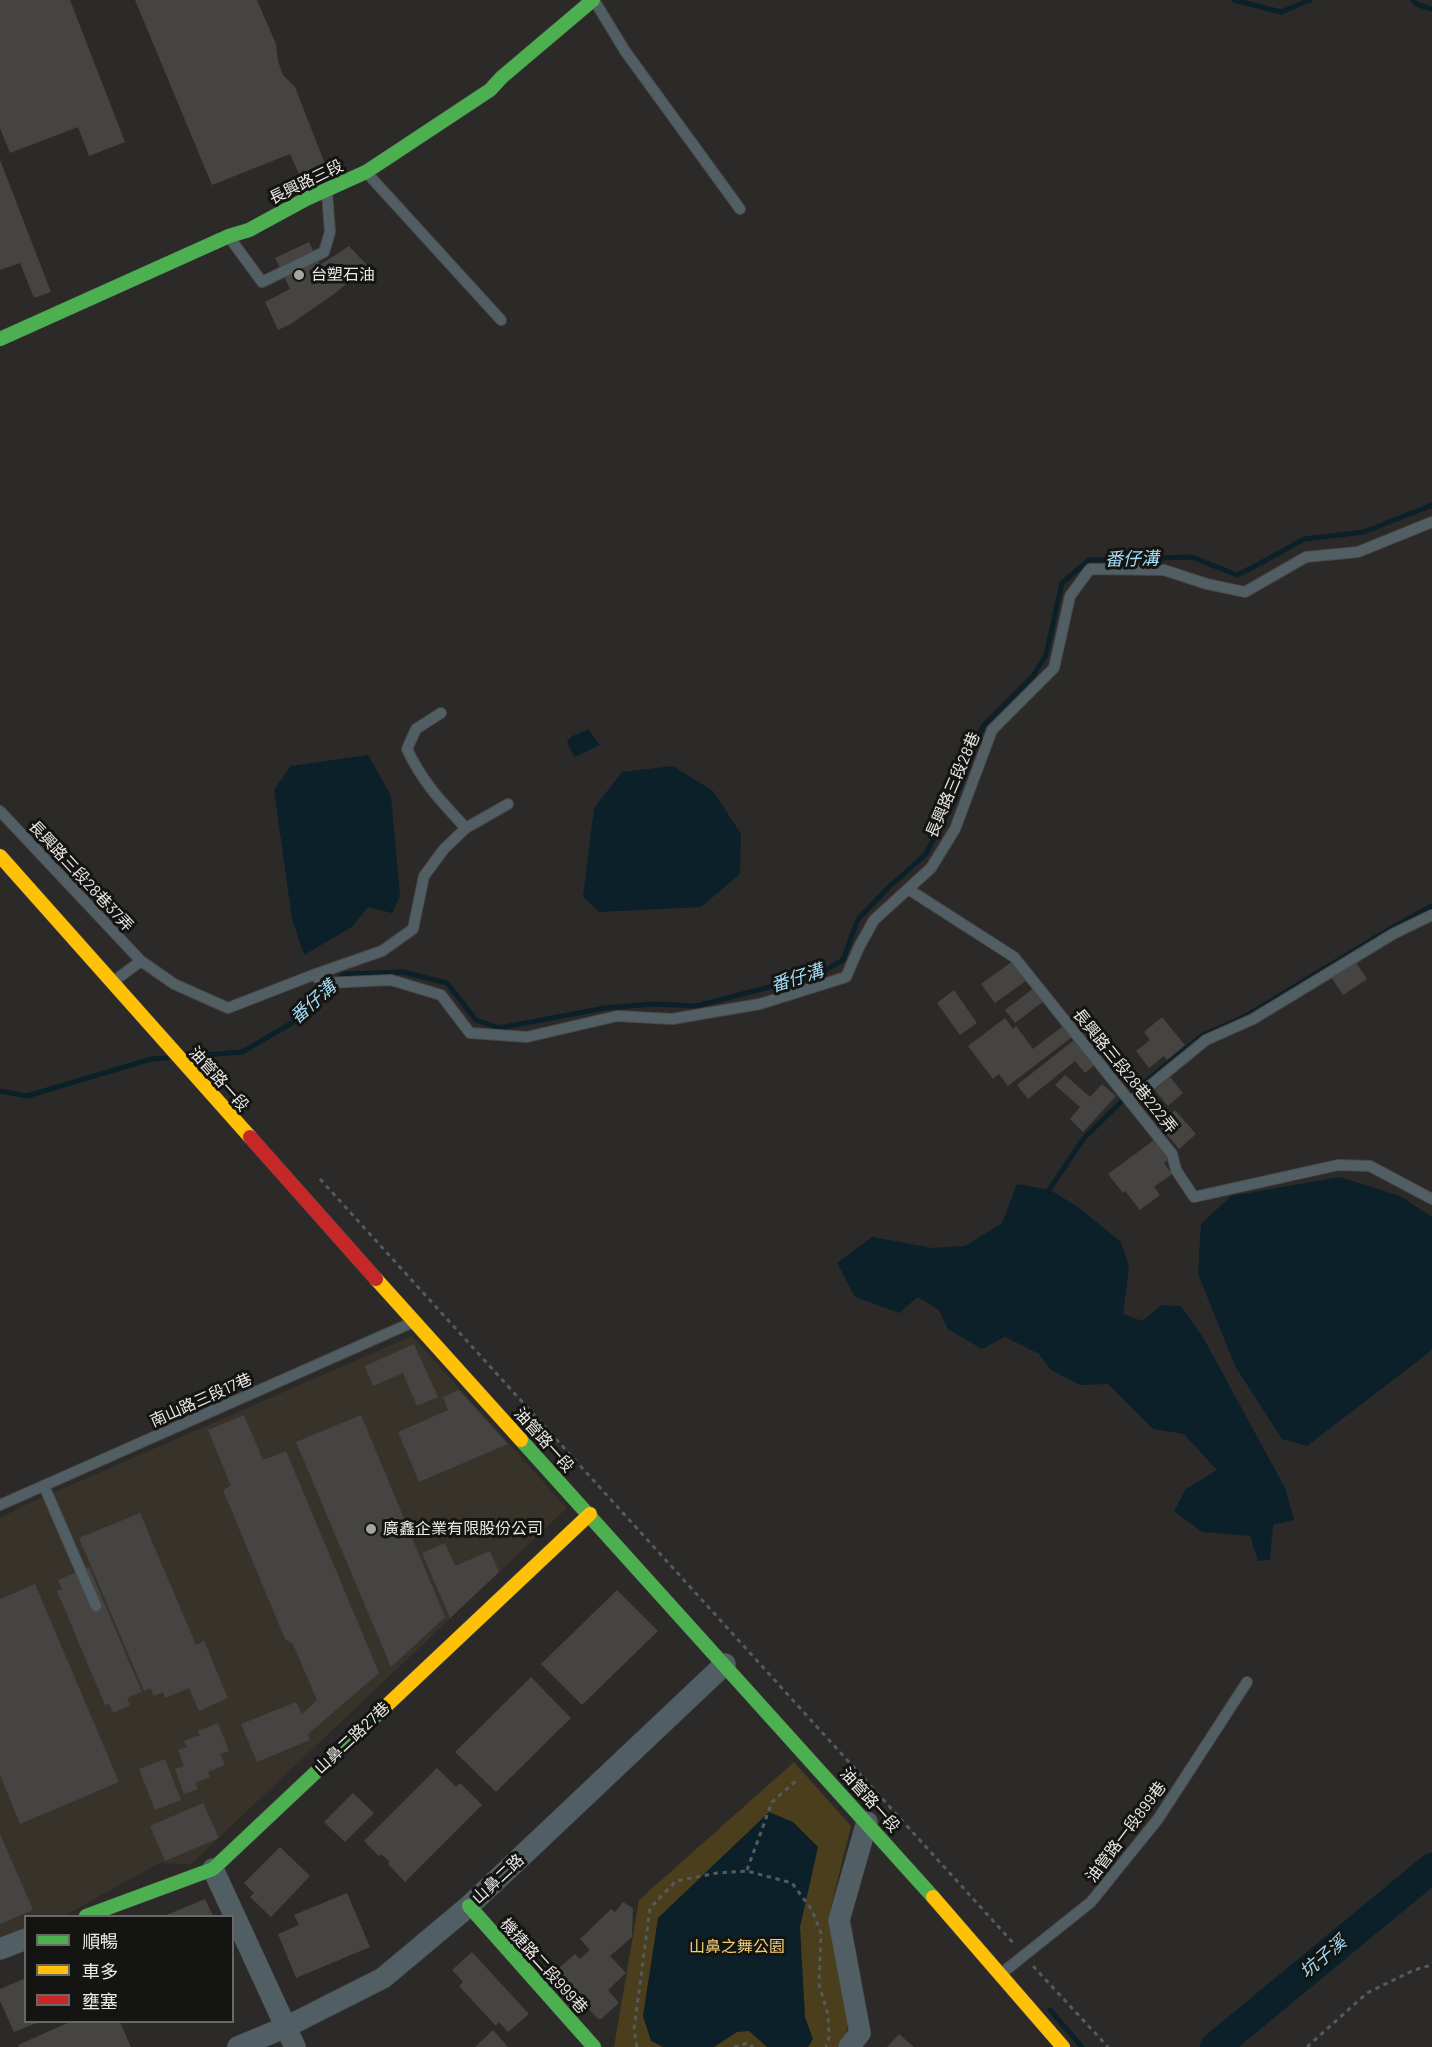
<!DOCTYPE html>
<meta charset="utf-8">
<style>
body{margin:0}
#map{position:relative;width:1432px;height:2047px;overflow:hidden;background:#2c2a28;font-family:Barlow,"Noto Sans TC",sans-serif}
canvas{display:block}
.legend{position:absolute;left:24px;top:1915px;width:210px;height:108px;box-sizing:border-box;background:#141412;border:2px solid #696866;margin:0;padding:8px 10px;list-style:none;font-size:18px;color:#e8e7e4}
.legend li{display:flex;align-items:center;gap:12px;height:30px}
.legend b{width:30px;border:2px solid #696866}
</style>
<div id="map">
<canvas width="1432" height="2047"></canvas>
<ul class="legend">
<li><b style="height:8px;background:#4caf50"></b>順暢</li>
<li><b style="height:8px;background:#ffc107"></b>車多</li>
<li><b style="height:8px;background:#c62828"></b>壅塞</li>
</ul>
</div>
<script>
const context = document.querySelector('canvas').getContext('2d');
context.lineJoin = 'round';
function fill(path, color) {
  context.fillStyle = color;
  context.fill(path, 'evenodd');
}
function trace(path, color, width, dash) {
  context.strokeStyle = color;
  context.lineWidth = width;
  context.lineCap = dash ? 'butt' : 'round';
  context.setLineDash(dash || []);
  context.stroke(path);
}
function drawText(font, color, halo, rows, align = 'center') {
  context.font = font + ' Barlow,"Noto Sans TC",sans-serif';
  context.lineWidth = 6;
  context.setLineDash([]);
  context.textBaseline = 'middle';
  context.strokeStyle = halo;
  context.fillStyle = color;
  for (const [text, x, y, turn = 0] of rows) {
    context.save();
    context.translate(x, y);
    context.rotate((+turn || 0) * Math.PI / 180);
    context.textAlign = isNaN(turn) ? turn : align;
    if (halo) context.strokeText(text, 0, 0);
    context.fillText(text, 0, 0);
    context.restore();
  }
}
fill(new Path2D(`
 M412,1336L567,1508L191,1864L159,1863L64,1916H26L25,1931L0,1939V1518L23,1506Z`), '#37332b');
fill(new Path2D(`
 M794,1762L851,1826L831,1907L851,2016L844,2039L839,2047H614L639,1900Z`), '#4b3e1c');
fill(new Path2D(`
 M588,729L600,745L574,757L567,742L571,737Z
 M368,755L391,796L400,896L392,913L368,907L352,927L304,955L292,919L274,790L291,766Z
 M673,766L713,791L741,834L740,874L701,907L599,912L583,897L594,808L622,772Z
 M1340,1177L1400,1196L1432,1217V1350L1307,1446L1282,1439L1235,1366L1198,1274L1201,1224L1231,1196Z
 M1017,1184L1050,1190L1078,1207L1121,1242L1129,1267L1123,1314L1142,1321L1162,1305L1181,1306L1204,1339L1285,1488L1294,1520L1273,1525L1270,1560L1258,1561L1250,1536L1202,1532L1174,1511L1186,1489L1217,1470L1184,1434L1153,1429L1108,1384L1080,1385L1051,1370L1039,1354L1005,1337L982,1349L948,1329L939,1310L918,1297L899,1313L855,1297L837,1263L872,1237L932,1248L965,1246L1002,1223Z
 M769,1812L793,1822L818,1847L800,1927L805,2017L813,2039L808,2047H767L749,2031L737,2032L714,2047H663L651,2041L643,2016L658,1918Z`), '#0b2028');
trace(new Path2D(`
 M1234,0L1281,12L1310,0
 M1413,0L1416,4L1432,9
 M191,1056L242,1052L299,1019L344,974L403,972L447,983L476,1020L499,1028L605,1008L653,1004L696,1006L816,975L843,960L858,919L889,887L925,855L955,799L983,726L1033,676L1046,655L1062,583L1089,560L1192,557L1237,575L1261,563L1304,539L1364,532L1432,505
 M0,1091L27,1096L151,1059L167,1058
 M1049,1190L1084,1138L1123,1100L1203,1035L1246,1016L1390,929L1432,906
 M1050,2010L1082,2047`), '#0b2028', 5);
trace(new Path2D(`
 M1215,2047L1432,1868`), '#0b2028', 30);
fill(new Path2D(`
 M0,0H70L125,142L89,156L78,127L10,153L0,128Z
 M135,0H257L276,44L278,61L283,75L295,87L325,164L299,174L290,154L212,185Z
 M0,160L51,292L34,298L20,263L0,270Z
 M309,242L320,265L349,246L368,266L334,294L291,324L278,330L265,302L290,289L275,258Z
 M1013,961L1027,980L995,1003L981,984Z
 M1355,961L1367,979L1343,995L1331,977Z
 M1034,988L1044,1001L1015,1023L1005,1010Z
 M954,990L977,1023L960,1035L937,1003Z
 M1162,1017L1185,1045L1167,1060L1164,1056L1149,1068L1136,1051L1150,1040L1144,1032Z
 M1005,1018L1013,1029L1016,1026L1033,1049L1063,1026L1072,1037L1008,1086L999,1074L993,1079L968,1046Z
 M1074,1040L1095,1065L1085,1073L1075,1061L1028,1099L1017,1085Z
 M1065,1075L1090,1097L1102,1084L1116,1096L1083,1132L1070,1119L1080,1107L1055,1085Z
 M1170,1077L1183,1093L1168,1106L1155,1090Z
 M1175,1110L1196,1134L1179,1149L1158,1124Z
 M1154,1140L1169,1159L1164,1163L1172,1174L1154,1187L1160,1195L1140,1210L1125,1191L1123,1193L1108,1174Z
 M414,1344L438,1397L417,1406L403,1373L373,1386L365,1366Z
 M459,1390L508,1444L419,1482L398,1432L448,1410L443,1397Z
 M244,1415L263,1460L286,1451L379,1673L308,1734L310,1740L257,1762L241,1724L296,1702L302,1714L317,1700L293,1644L285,1639L223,1490L231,1486L208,1430Z
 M361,1415L445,1617L391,1667L296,1442Z
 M140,1513L196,1645L204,1641L228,1698L199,1711L189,1688L165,1698L163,1692L154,1696L150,1688L144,1691L79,1538Z
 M445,1543L455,1566L490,1551L499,1572L450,1618L422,1553Z
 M89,1567L142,1692L127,1698L130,1705L113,1713L109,1704L105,1705L57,1591L62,1589L58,1580Z
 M35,1584L119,1782L20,1824L0,1775V1599Z
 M617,1590L658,1631L582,1705L541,1664Z
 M531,1677L571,1718L496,1792L455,1752Z
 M218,1723L229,1751L220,1754L225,1765L208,1772L210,1777L195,1783L198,1789L184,1794L175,1769L184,1766L178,1750L187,1747L184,1741L200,1735L198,1731Z
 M165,1759L181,1800L155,1810L139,1769Z
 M437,1768L456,1787L460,1783L482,1805L405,1882L388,1864L390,1862L381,1854L379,1856L364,1841Z
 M353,1793L374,1813L345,1842L324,1822Z
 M203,1803L219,1838L165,1861L150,1826Z
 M0,1834L33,1910L0,1924Z
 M280,1847L310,1876L271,1917L250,1897L254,1893L244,1883Z
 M347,1893L370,1947L296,1978L278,1934L299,1925L294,1915Z
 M205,1899L213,1916H164Z
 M623,1902L633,1908L632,1937L610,1956L626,1973L608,1990L619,2003L601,2019H598L554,1972L575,1954L580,1959L590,1950L580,1939L611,1909L615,1912Z
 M472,1952L529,2014L508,2032L499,2022L496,2026L459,1986L463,1982L452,1970Z
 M26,1978V2022H39L14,2032L0,2001V1989Z
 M70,2022H120L131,2047H19L18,2045Z
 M493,2030L508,2047H475Z
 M899,2034L914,2047H887Z`), '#454442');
const lane = new Path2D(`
 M594,0L625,51L740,209
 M366,172L501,320
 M229,237L262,282L324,252L330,232L327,193
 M0,811L141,961
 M466,828L508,804
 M908,889L1014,957L1172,1154L1176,1170L1194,1197L1338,1165L1370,1166L1432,1199
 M313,975L382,951L413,929L424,876L444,849L466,828C442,803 421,780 407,749L416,729L441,713
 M114,981L141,961L174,984L228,1008L313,975L325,983L391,980L441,995L470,1033L527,1037L617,1016L672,1019L760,1004L846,977L859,947L874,920L931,868L955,829L992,730L1054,668L1070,596L1090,569L1164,570L1207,584L1245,592L1306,557L1358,552L1432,522
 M1130,1102L1206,1040L1253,1019L1393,934L1432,915
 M44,1486L96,1606
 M0,1505L411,1323
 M1002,1973L1091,1902L1158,1819L1247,1682`);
const street = new Path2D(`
 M213,1869L295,2047
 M0,1949L26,1939
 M238,2047L286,2027L383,1978L469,1906L725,1664
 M849,2047L860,2033L839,1920L867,1822`);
const fast = new Path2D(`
 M0,339L229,236L249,230L306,199L366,172L490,90L502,77L593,0
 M521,1440L933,1897
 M469,1906L594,2047
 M86,1916L213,1869L384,1708`);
const slow = new Path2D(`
 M0,856L250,1137
 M376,1279L521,1440
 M384,1708L590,1514
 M933,1897L1063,2047`);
const jam = new Path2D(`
 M250,1137L376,1279`);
trace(lane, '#494847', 12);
trace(street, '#494847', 22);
trace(fast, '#494847', 15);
trace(slow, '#494847', 15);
trace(jam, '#494847', 15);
trace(new Path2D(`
 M320,1179L1015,1945
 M747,1870L772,1802L798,1779
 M1033,1966L1108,2047
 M637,2047L634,2029L650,1908L676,1881L717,1873L747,1871L792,1883L812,1910L821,1933L819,1985L828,2014L829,2037L826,2047
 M734,2047L748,2043L753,2047
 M1307,2047L1367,1993L1414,1970L1432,1965`), '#525b5e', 3, [4.5, 4.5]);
trace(lane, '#515f65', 10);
trace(street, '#515f65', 21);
trace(fast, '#4caf50', 14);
trace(slow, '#ffc107', 14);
trace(jam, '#c62828', 14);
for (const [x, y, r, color] of [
 [299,275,6,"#a6a5a2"],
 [371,1529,6,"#a6a5a2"]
]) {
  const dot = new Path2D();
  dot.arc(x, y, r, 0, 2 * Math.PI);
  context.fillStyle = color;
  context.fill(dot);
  trace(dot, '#141412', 2);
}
drawText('16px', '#e8e7e4', '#141412', [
 ["長興路三段",306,182,-26],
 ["長興路三段28巷",953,785,-67],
 ["長興路三段28巷37弄",81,876,47],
 ["長興路三段28巷222弄",1125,1071,51],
 ["油管路一段",219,1079,48],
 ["南山路三段17巷",201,1400,-24],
 ["油管路一段",544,1440,48],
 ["山鼻二路27巷",352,1738,-43],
 ["油管路一段",870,1800,48],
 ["油管路一段899巷",1126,1832,-53],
 ["山鼻二路",498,1879,-43],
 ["機捷路二段999巷",544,1966,48]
]);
drawText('16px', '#e8e7e4', '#141412', [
 ["台塑石油",311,275],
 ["廣鑫企業有限股份公司",383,1529]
], 'left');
drawText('16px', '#f4d079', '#141412', [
 ["山鼻之舞公園",737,1947]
]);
drawText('italic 18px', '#a2dbf4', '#141412', [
 ["番仔溝",1132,559,-1],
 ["番仔溝",797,978,-18],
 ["番仔溝",313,1002,-42],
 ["坑子溪",1323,1957,-40]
]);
</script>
